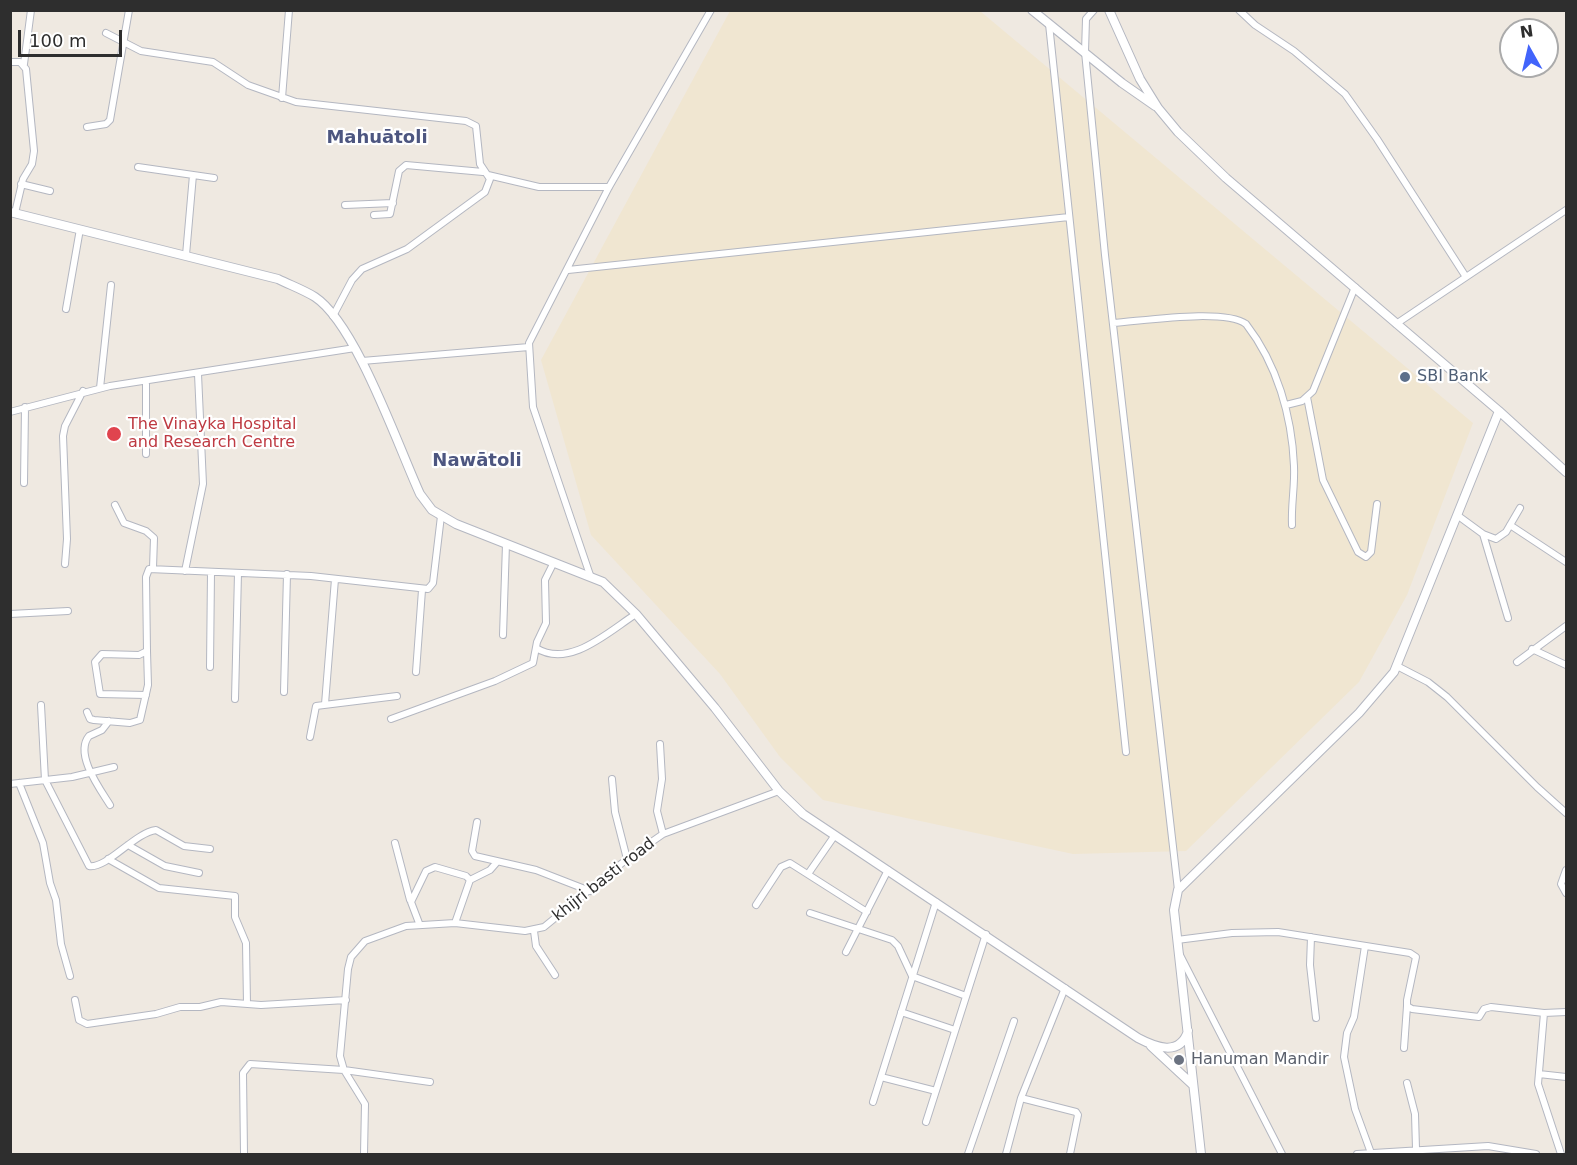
<!DOCTYPE html>
<meta charset="utf-8">
<style>
body{margin:0}
#map{position:relative;width:1577px;height:1165px;overflow:hidden;background:#efe9e1;font-family:"DejaVu Sans",sans-serif}
canvas{display:block}
.frame{position:absolute;inset:0;border:12px solid #2e2e2e;pointer-events:none}
.north{position:absolute;left:1499px;top:18px;width:60px;height:60px;box-sizing:border-box;background:#fff;border:2px solid #ababab;border-radius:50%;rotate:352deg;font-size:16px;font-weight:700;line-height:24px;text-align:center;color:#2e2e2e}
.north::after{content:'';display:block;margin:auto;width:21px;height:27px;background:#4264fb;clip-path:polygon(50% 0,100% 100%,50% 72%,0 100%)}
.scale{position:absolute;left:18px;top:30px;width:104px;height:27px;box-sizing:border-box;border:3px solid #2e2e2e;border-top:0;padding-left:8px;font-size:18px;line-height:21px;white-space:nowrap;color:#2e2e2e;-webkit-text-stroke:4px #fff;paint-order:stroke}
</style>
<div id="map">
<canvas width="1577" height="1165"></canvas>
<div class="frame"></div>
<div class="north">N</div>
<div class="scale">100 m</div>
</div>
<script>
const context = document.querySelector('canvas').getContext('2d');
context.lineJoin = 'round';
function fill(path, color) {
  context.fillStyle = color;
  context.fill(path, 'evenodd');
}
function trace(path, color, width, dash) {
  context.strokeStyle = color;
  context.lineWidth = width;
  context.lineCap = dash ? 'butt' : 'round';
  context.setLineDash(dash || []);
  context.stroke(path);
}
function drawText(font, color, halo, rows, align = 'center') {
  context.font = font + ' "DejaVu Sans",sans-serif';
  context.lineWidth = 4.5;
  context.setLineDash([]);
  context.textBaseline = 'middle';
  context.strokeStyle = halo;
  context.fillStyle = color;
  for (const [text, x, y, turn = 0] of rows) {
    context.save();
    context.translate(x, y);
    context.rotate((+turn || 0) * Math.PI / 180);
    context.textAlign = isNaN(turn) ? turn : align;
    if (halo) context.strokeText(text, 0, 0);
    context.fillText(text, 0, 0);
    context.restore();
  }
}
fill(new Path2D(`
 M730,11H980L1473,423L1407,595L1359,682L1186,851L1073,854L823,800L780,757L720,674L591,535L541,360Z`), '#f0e6d1');
const street = new Path2D(`
 M1094,10L1086,19L1085,52L1105,255L1178,890
 M1239,10L1255,25L1294,51L1345,94L1377,139L1466,277
 M1049,24L1126,752
 M106,33L141,51L213,62L248,85L296,102L466,121L476,126L480,164L490,179L485,192L407,249L362,269L352,280L333,316
 M10,62H20L26,69L34,151L32,164L23,179L15,213
 M24,64L31,10
 M282,98L289,10
 M87,127L106,124L110,120L129,10
 M138,167L214,178
 M488,175L539,187H609
 M21,184L50,191
 M345,205L393,203
 M374,215L390,214L399,171L406,165L483,172
 M186,255L193,175
 M568,270L1069,217
 M66,309L80,229
 M1113,323C1143,321 1224,308 1246,324C1277,364 1292,416 1294,466C1295,486 1291,505 1292,525
 M1396,324L1566,210
 M362,361L529,347
 M146,381V454
 M100,388L111,285
 M1307,397L1323,480L1358,552L1366,557L1371,552L1377,504
 M1286,405L1302,401L1313,391L1355,287
 M10,412L110,386L355,348
 M24,483L25,407
 M115,505L124,523L146,531L154,538L153,568
 M1457,515L1483,534L1496,539L1506,532L1520,508
 M1510,525L1566,562
 M1483,534L1508,618
 M65,564L67,539L63,436L65,426L83,391
 M185,571L203,484L198,374
 M590,575L533,407L529,343L609,187L711,10
 M10,614L68,611
 M503,635L506,544
 M536,648C570,669 609,631 636,614
 M1532,649L1566,665
 M1517,662L1566,626
 M1397,666L1428,682L1447,697L1537,787L1566,813
 M210,667L211,572
 M416,672L422,590
 M284,692L287,574
 M146,695L100,694L95,662L102,654L139,655L147,651L146,577L149,569L311,576L428,589L433,583L441,516
 M235,699L238,573
 M325,704L335,579
 M41,705L45,780L89,866C107,869 134,833 156,830L184,846L210,849
 M87,712L90,719L94,720L130,723L140,720L148,685L147,651
 M391,719L495,681L533,663L537,642L546,623L545,580L554,562
 M109,721L102,730L89,736C74,754 100,789 110,805
 M310,737L316,706L397,696
 M660,744L662,779L657,811L663,834
 M612,779L615,812L627,859
 M19,783L43,843L50,883L56,900L61,944L70,976
 M10,784L72,777L114,767
 M477,822L472,851L475,856L536,870L590,891
 M395,843L410,900
 M128,845L165,866L199,873
 M108,859L159,888L235,896V917L246,943L247,1004
 M1566,870L1561,884L1566,893
 M808,874L835,835
 M470,880L490,870L497,862
 M756,905L781,867L790,863L867,912
 M810,913L892,940L898,946L912,976L966,996
 M419,923L411,902L426,871L435,867L466,876L470,880L455,923
 M534,931L536,946L555,975
 M1311,937L1310,965L1316,1018
 M1177,940L1232,933L1278,932L1410,953L1416,957L1407,1000V1006L1412,1009L1479,1017L1484,1009L1491,1007L1544,1013L1566,1012
 M1365,946L1354,1017L1347,1033L1344,1057L1355,1109L1371,1153
 M846,952L888,870
 M1180,955L1282,1154
 M75,1000L79,1020L87,1024L156,1014L180,1007H200L221,1002L261,1005L346,1000
 M901,1012L955,1030
 M1544,1013L1538,1084L1561,1154
 M1404,1048L1407,1006
 M1539,1074L1566,1077
 M881,1077L936,1091
 M1407,1083L1415,1114L1416,1149
 M1021,1098L1076,1112L1078,1115L1070,1154
 M873,1102L936,902
 M926,1122L986,934
 M244,1154L243,1073L250,1064L344,1070L430,1082
 M364,1154L365,1104L344,1070L340,1056L348,969L351,957L365,941L406,926L455,923L525,931L544,927L627,859L663,834L779,791
 M968,1154L1014,1021
 M1006,1154L1021,1098L1065,988
 M1357,1154L1488,1146L1536,1154`);
const secondary = new Path2D(`
 M1032,10L1122,83L1155,106
 M1109,10L1140,79L1158,108L1178,132L1226,178L1499,411L1566,472
 M10,212L278,279C290,285 304,290 315,297C356,324 398,446 420,494L432,510L456,524L603,582L636,614L715,708L779,791L803,814L1138,1038C1155,1047 1180,1057 1188,1031
 M1151,1046L1193,1085
 M1201,1154L1174,910L1178,890L1359,713L1394,672L1499,411`);
trace(street, '#b4b7c1', 8);
trace(secondary, '#b4b7c1', 10);
trace(street, '#fff', 6);
trace(secondary, '#fff', 8);
for (const [x, y, r, color] of [
 [1405,377,6,"#5c6f8a"],
 [114,434,8,"#e0444e"],
 [1179,1060,6,"#6b7280"]
]) {
  const dot = new Path2D();
  dot.arc(x, y, r, 0, 2 * Math.PI);
  context.fillStyle = color;
  context.fill(dot);
  trace(dot, '#fff', 2);
}
drawText('16px', '#4e5e75', '#fff', [
 ["SBI Bank",1417,377]
], 'left');
drawText('16px', '#be3a42', '#fff', [
 ["The Vinayka Hospital",128,425],
 ["and Research Centre",128,443]
], 'left');
drawText('16px', '#2e2e2e', '#fff', [
 ["khijri basti road",604,880,-38]
]);
drawText('16px', '#5b616d', '#fff', [
 ["Hanuman Mandir",1191,1060]
], 'left');
drawText('bold 18px', '#4d5680', '#fff', [
 ["Mahuātoli",377,138],
 ["Nawātoli",477,461]
]);
</script>
